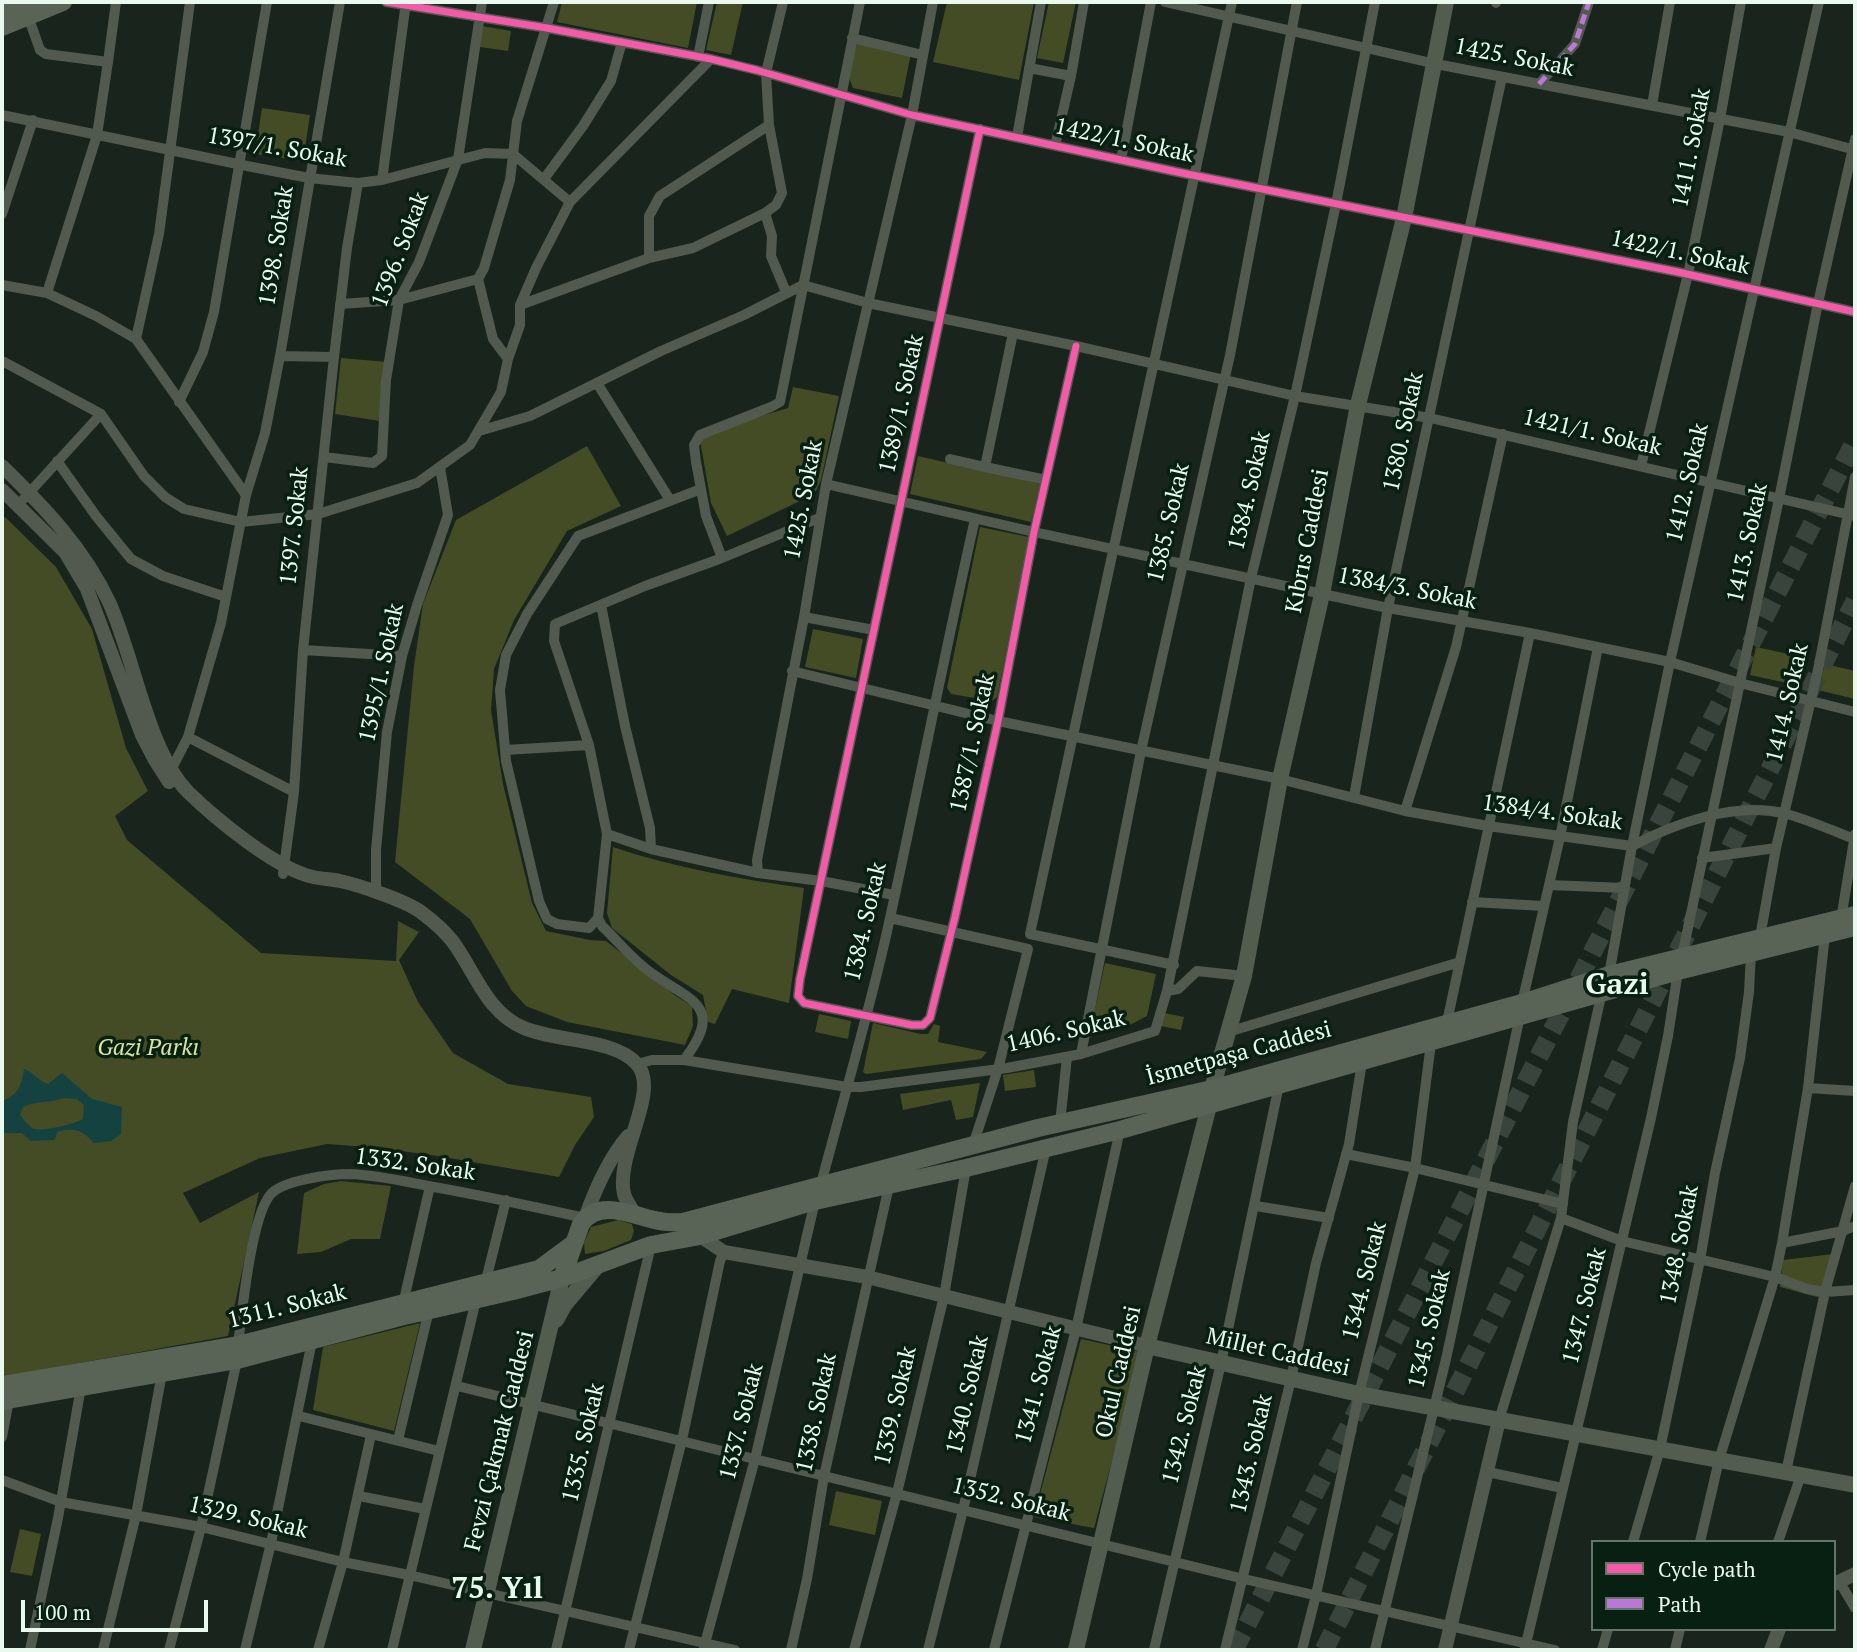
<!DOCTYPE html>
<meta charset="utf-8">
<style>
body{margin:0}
#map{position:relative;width:1857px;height:1652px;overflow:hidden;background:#18241c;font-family:"PT Serif",serif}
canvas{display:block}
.frame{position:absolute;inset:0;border:4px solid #eaf9ee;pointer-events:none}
.legend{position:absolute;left:1591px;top:1540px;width:245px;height:91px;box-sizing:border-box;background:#082012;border:2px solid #62776a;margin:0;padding:9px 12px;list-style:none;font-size:21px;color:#eaf9ee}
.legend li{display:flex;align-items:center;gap:14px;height:35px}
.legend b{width:35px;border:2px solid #62776a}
.scale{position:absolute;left:21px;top:1600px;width:187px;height:32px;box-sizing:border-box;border:4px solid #eaf9ee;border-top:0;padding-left:9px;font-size:21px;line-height:24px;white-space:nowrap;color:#eaf9ee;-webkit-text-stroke:5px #082012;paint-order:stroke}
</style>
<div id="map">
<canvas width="1857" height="1652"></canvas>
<div class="frame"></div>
<ul class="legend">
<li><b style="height:9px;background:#f35aa7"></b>Cycle path</li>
<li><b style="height:9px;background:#ba77d6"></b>Path</li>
</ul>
<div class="scale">100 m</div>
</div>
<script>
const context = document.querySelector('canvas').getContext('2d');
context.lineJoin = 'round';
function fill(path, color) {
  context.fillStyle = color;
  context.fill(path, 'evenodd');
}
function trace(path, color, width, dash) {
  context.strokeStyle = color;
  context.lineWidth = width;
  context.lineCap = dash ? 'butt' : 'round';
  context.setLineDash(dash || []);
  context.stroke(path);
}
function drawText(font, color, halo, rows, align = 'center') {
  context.font = font + ' "PT Serif",serif';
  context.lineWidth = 7;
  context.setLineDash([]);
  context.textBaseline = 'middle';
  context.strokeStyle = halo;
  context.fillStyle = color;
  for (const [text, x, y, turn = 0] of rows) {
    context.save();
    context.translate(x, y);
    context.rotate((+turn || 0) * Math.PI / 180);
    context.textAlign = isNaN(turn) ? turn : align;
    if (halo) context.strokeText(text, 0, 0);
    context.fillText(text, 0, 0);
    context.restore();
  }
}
fill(new Path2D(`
 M562,2H697L688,48L557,22Z
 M717,2H743L731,55L706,50Z
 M947,2H1034L1019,80L933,62Z
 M1049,2H1076L1063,63L1037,58Z
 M482,26L511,31L508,51L480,47Z
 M857,42L911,53L902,98L853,88L849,78Z
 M262,108L310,115L303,161L255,154Z
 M341,358L387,362L380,421L335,414Z
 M793,387L839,396L821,480L816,491L806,498L727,536L711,503L700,440L735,424L788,408Z
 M587,446L621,506L567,531L514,620L494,669L491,710L503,784L532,903L546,931L590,940L606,941L676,996L692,1006L693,1026L685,1045L567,1022L526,1006L512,991L470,919L395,862L414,666L423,604L456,520Z
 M918,456L1040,484L1031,522L910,494Z
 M5,517L56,567L92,629L126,748L148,791L115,816L127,840L261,953L396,961L398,921L419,932L399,960L418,1002L453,1053L508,1084L591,1097L594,1117L575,1145L559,1177L438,1156L379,1148L327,1144L260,1158L183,1193L200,1223L259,1192L228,1336L2,1377V519Z
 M980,527L1029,537L997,697L992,701L951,694L947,688Z
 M813,629L863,639L856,678L805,667Z
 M1756,647L1807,658L1801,686L1750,675Z
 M1825,664L1855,671V699L1818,690Z
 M613,847C675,868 739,879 804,888L789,1003L732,989L715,1024L708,1022L703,995L671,975L612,928L607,913Z
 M1105,963L1156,974L1147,1016L1124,1028L1089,1037Z
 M1164,1013L1184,1017L1181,1030L1161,1026Z
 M819,1014L851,1021L848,1039L815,1032Z
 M873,1023L921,1034H928L934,1024L940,1026L938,1042L987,1052L981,1059L866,1074L863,1072Z
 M1034,1070L1036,1087L1005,1091L1003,1075Z
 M980,1083L973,1117L956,1120L951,1100L903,1110L900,1094Z
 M341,1181L391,1186L380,1239H351L321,1252L297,1254L304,1193L324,1184Z
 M618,1220L632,1224L634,1231L631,1240L604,1251L585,1254L584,1243L591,1227Z
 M1833,1254L1821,1298L1780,1287L1783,1260Z
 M420,1323L394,1431L313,1410L323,1347Z
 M1081,1339L1141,1352L1094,1528L1034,1517Z
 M836,1491L882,1501L875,1535L829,1525Z
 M20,1529L41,1534L32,1576L10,1572Z`), '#444c25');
fill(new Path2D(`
 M24,1069C35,1073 38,1081 48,1084L62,1073L92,1099L122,1107L121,1134L111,1141L94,1143C83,1130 73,1127 57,1132L55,1140L31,1141L22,1133H2V1101C18,1096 22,1084 24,1069ZM64,1098L77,1099L84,1105L83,1119C75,1124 39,1133 32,1128C28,1125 23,1119 20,1115L23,1107C36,1101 50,1103 64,1098Z`), '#134240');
trace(new Path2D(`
 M1234,1650L1855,441
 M1324,1650L1855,601`), '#38443c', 19, [19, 10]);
trace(new Path2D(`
 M386,2L547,28L711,59L756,70L912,115L1182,173L1678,272L1855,312
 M1165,2L1436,64L1789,132L1855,150
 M1496,3V2
 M28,16L40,50L46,54L108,62L116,2
 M852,38L923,55
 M698,57L709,2
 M1029,68L1071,76
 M1539,84L1575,44L1589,2
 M1652,105L1670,2
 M2,115L247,166L309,178L358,183L382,180L485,153L513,154L570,202
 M980,129L800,979L798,996L804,1003L912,1025H923L930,1018L955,917L998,721L1034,532L1076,346
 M1017,137L1041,2
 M1055,146L1071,76L1084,2
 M1121,160L1151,2
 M544,179L583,126L611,81L622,42
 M382,180L406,2
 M765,213L772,236L771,256L786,292
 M2,214L33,120
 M649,258V216L660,196L769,125
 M478,279L484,268L510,180L517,121L554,2
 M2,285L47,293L96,316L136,339L246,495L221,623L188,737L169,774
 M803,285L868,303L1076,346L1295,396L1430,418L1855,516
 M47,293L97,135L108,62
 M340,304L399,300L478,279L493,339L508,359
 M520,305L649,258L693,248L765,213L776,205L782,193L769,125L766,73L783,2
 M1013,333L985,467L1046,480
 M136,339L159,234L190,2
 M280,356L334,357
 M2,361L101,414L144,476L165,497L184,509L241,522L318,514L417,483L470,445L501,392L508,359L520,325V305L536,268L570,202L711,59
 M597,383L670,500
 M179,402L203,352L214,312L267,2
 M479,431L530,416L661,351L744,315L803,285
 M324,457L373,463L382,456L386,380L399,300L419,262L458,159L482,2
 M950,459L985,467
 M57,461L96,516L131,559L163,576L226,597
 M1641,466L1688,274L1720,119L1741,2
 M826,484L1034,532L1388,608L1530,633L1670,662L1740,683L1855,712
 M701,489L578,536L527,614L506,655L500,690L506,761L539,901L547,919L557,924L589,928L598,918L607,834L589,745L554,641L555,624L645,586L722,558L819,518
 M246,495L265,433L280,356L340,2
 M18,505L101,414
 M722,558L706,516L696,462L694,445L700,435L771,407L780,402L860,2
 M601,605L625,726L650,828L651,849
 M804,617L874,630
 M303,650L402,656
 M792,671L998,721L1280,779L1405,811L1488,826L1632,846C1675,823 1734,802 1783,813C1807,819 1831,830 1854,839
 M188,737L294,792
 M505,750L589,745
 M1354,797L1388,608L1502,77
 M1405,811L1456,647L1503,434
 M607,834L651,849L758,873
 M1702,858L1776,848
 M283,874L294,792L303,650L334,357L347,248L358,183
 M1549,885L1625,888
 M376,894V850L387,732L402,656L417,605L448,515L440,467
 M894,895L821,881L758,873L757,860L804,617L826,484L912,115L933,2
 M1472,902L1544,906
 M598,918L602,926C618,941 632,959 650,972C690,1001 726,1005 684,1060
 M890,918L1028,949L998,1069L973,1145
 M1841,919L1855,834
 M1760,937L1776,848L1818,670L1855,477
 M1682,956L1779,499L1818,303L1855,139
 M1174,965L1030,934L1232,2
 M1609,975L1632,846L1670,662L1819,2
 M1167,991L1251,578L1295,396L1336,204L1375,2
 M1522,1003L1560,837L1598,647
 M1447,1022L1530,633
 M1228,1032L1460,962
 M1081,1054L1141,751L1230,355L1297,2
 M637,1064L652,1060H684L847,1087H861L1007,1068L1081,1054L1155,1031L1167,991L1178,989L1197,971L1244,976
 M1808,1088L1855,1091
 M1060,1123L1067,1057
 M1346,1154L1415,1168L1563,1204
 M821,1184C844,1096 871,1007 890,918C919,785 945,651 975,519
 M1855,1186L1825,1292L1855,1290
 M1256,1206L1329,1218
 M1561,1218L1622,1241L1775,1277L1807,1289L1825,1292L1786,1472
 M1782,1243L1843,1231L1855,1226
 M485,1284L506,1200
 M403,1304L430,1186
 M238,1345C242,1312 251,1219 270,1195C282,1180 331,1174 350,1174C378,1175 407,1182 434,1187C485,1196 535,1207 585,1218
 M457,1386L1244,1579L1555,1650
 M299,1416L439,1451
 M1499,1420L1561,1218L1573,1122L1602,992
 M2,1437L9,1400
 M398,1440L429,1310
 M1488,1472L1562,1488
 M2,1480L61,1502L201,1527L343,1562L409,1575L735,1650
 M359,1496L425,1509
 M1633,1542L1660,1449L1700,1260L1715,1173L1740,1058L1749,992L1751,953
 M1700,1542L1719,1460L1775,1277L1782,1243L1808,1088L1825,935
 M1778,1542L1801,1475
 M1839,1581L1855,1608
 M704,1647L755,1459L815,1201
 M1525,1648L1651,1118L1668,1036L1678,971
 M30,1650L58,1518L81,1387
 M103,1650L136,1515L162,1373
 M169,1650L201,1527L237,1360
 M245,1650L271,1543L312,1341
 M318,1650L343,1562L371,1435
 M392,1650L476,1300
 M556,1650L651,1245
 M629,1650L682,1440L720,1261L724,1252
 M791,1650L807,1579L824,1476L889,1186
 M854,1650L897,1493L944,1296L966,1168
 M928,1650L963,1510L1046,1148
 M994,1650L1076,1329L1120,1130
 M1154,1650L1221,1363L1279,1085
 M1225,1650L1291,1379L1316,1263L1349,1144L1362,1062
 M1302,1650L1316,1595L1359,1394L1415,1168L1431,1043
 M1375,1650L1446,1359L1520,1016
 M1602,1650L1608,1629
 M1675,1650L1680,1629`), '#525a4f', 10);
trace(new Path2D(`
 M2,466C44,507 84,548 109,602C134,656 147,750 188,792C216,819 276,869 313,877C322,879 331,879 340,881C359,885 406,901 421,912C433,921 444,930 453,942C475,972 487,1013 524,1028C556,1042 614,1038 637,1064C661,1091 615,1154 624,1194C626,1201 631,1207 634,1213
 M2,490L65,552L87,589L142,735L155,760L169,782
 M585,1218C595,1190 608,1159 628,1136
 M700,1236L724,1252L867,1277L1147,1346
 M1834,1584L1855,1574
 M1445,1650L1499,1420
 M1771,1650L1779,1629`), '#525a4f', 14);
trace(new Path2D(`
 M1212,1089L1244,976L1280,779L1322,594L1358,405L1404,218L1446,2
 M556,1320L565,1304L598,1265
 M1147,1346L1359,1394L1855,1485
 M473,1650L562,1278
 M1076,1650L1147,1346L1209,1106`), '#525c4f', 16);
trace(new Path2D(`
 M2,12L27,2
 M2,27L63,2
 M562,1278L581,1224C600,1197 635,1217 660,1221C668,1223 675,1222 683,1222L1038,1128L1212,1089L1522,1003L1609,975L1855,915
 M2,1385L238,1345L539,1269L573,1244
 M2,1401L237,1360L400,1317L513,1291L562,1278L651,1245L700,1236L815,1201L966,1168L1120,1130L1678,971L1855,927`), '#596456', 18);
trace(new Path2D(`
 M1496,3V2
 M1539,84L1575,44L1589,2`), '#ba77d6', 5, [10, 5]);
trace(new Path2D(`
 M386,2L547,28L711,59L756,70L912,115L1182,173L1678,272L1855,312
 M980,129L800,979L798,996L804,1003L912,1025H923L930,1018L955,917L998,721L1034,532L1076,346`), '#f35aa7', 7);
drawText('23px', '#eaf9ee', '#082012', [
 ["1425. Sokak",1514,58,11],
 ["1422/1. Sokak",1124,141,12],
 ["1397/1. Sokak",277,148,10],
 ["1411. Sokak",1692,148,-79],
 ["1398. Sokak",277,246,-81],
 ["1396. Sokak",401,250,-69],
 ["1422/1. Sokak",1680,253,12],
 ["1389/1. Sokak",902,404,-78],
 ["1380. Sokak",1404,432,-78],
 ["1421/1. Sokak",1592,433,13],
 ["1412. Sokak",1688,483,-77],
 ["1384. Sokak",1250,491,-77],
 ["1425. Sokak",804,500,-79],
 ["1385. Sokak",1169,523,-77],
 ["1397. Sokak",295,526,-84],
 ["Kıbrıs Caddesi",1308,541,-79],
 ["1413. Sokak",1748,543,-78],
 ["1384/3. Sokak",1407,589,11],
 ["1395/1. Sokak",382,673,-78],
 ["1414. Sokak",1788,703,-77],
 ["1387/1. Sokak",973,743,-78],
 ["1384/4. Sokak",1552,813,8],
 ["1384. Sokak",866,922,-77],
 ["1406. Sokak",1066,1032,-13],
 ["İsmetpaşa Caddesi",1239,1054,-15],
 ["1332. Sokak",415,1165,8],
 ["1348. Sokak",1680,1245,-79],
 ["1344. Sokak",1365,1281,-76],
 ["1347. Sokak",1585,1306,-76],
 ["1311. Sokak",287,1307,-14],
 ["1345. Sokak",1430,1329,-77],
 ["Millet Caddesi",1278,1353,13],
 ["Okul Caddesi",1119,1372,-77],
 ["1341. Sokak",1039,1385,-75],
 ["1340. Sokak",968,1395,-77],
 ["1339. Sokak",896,1406,-77],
 ["1338. Sokak",817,1413,-78],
 ["1337. Sokak",742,1422,-76],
 ["1342. Sokak",1185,1425,-76],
 ["Fevzi Çakmak Caddesi",500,1441,-76],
 ["1335. Sokak",584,1443,-77],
 ["1343. Sokak",1252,1454,-77],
 ["1352. Sokak",1011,1500,14],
 ["1329. Sokak",248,1518,13]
]);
drawText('italic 23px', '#d8e59b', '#082012', [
 ["Gazi Parkı",148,1048]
]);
drawText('bold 30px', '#eaf9ee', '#082012', [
 ["Gazi",1617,985],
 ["75. Yıl",497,1589]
]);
</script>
